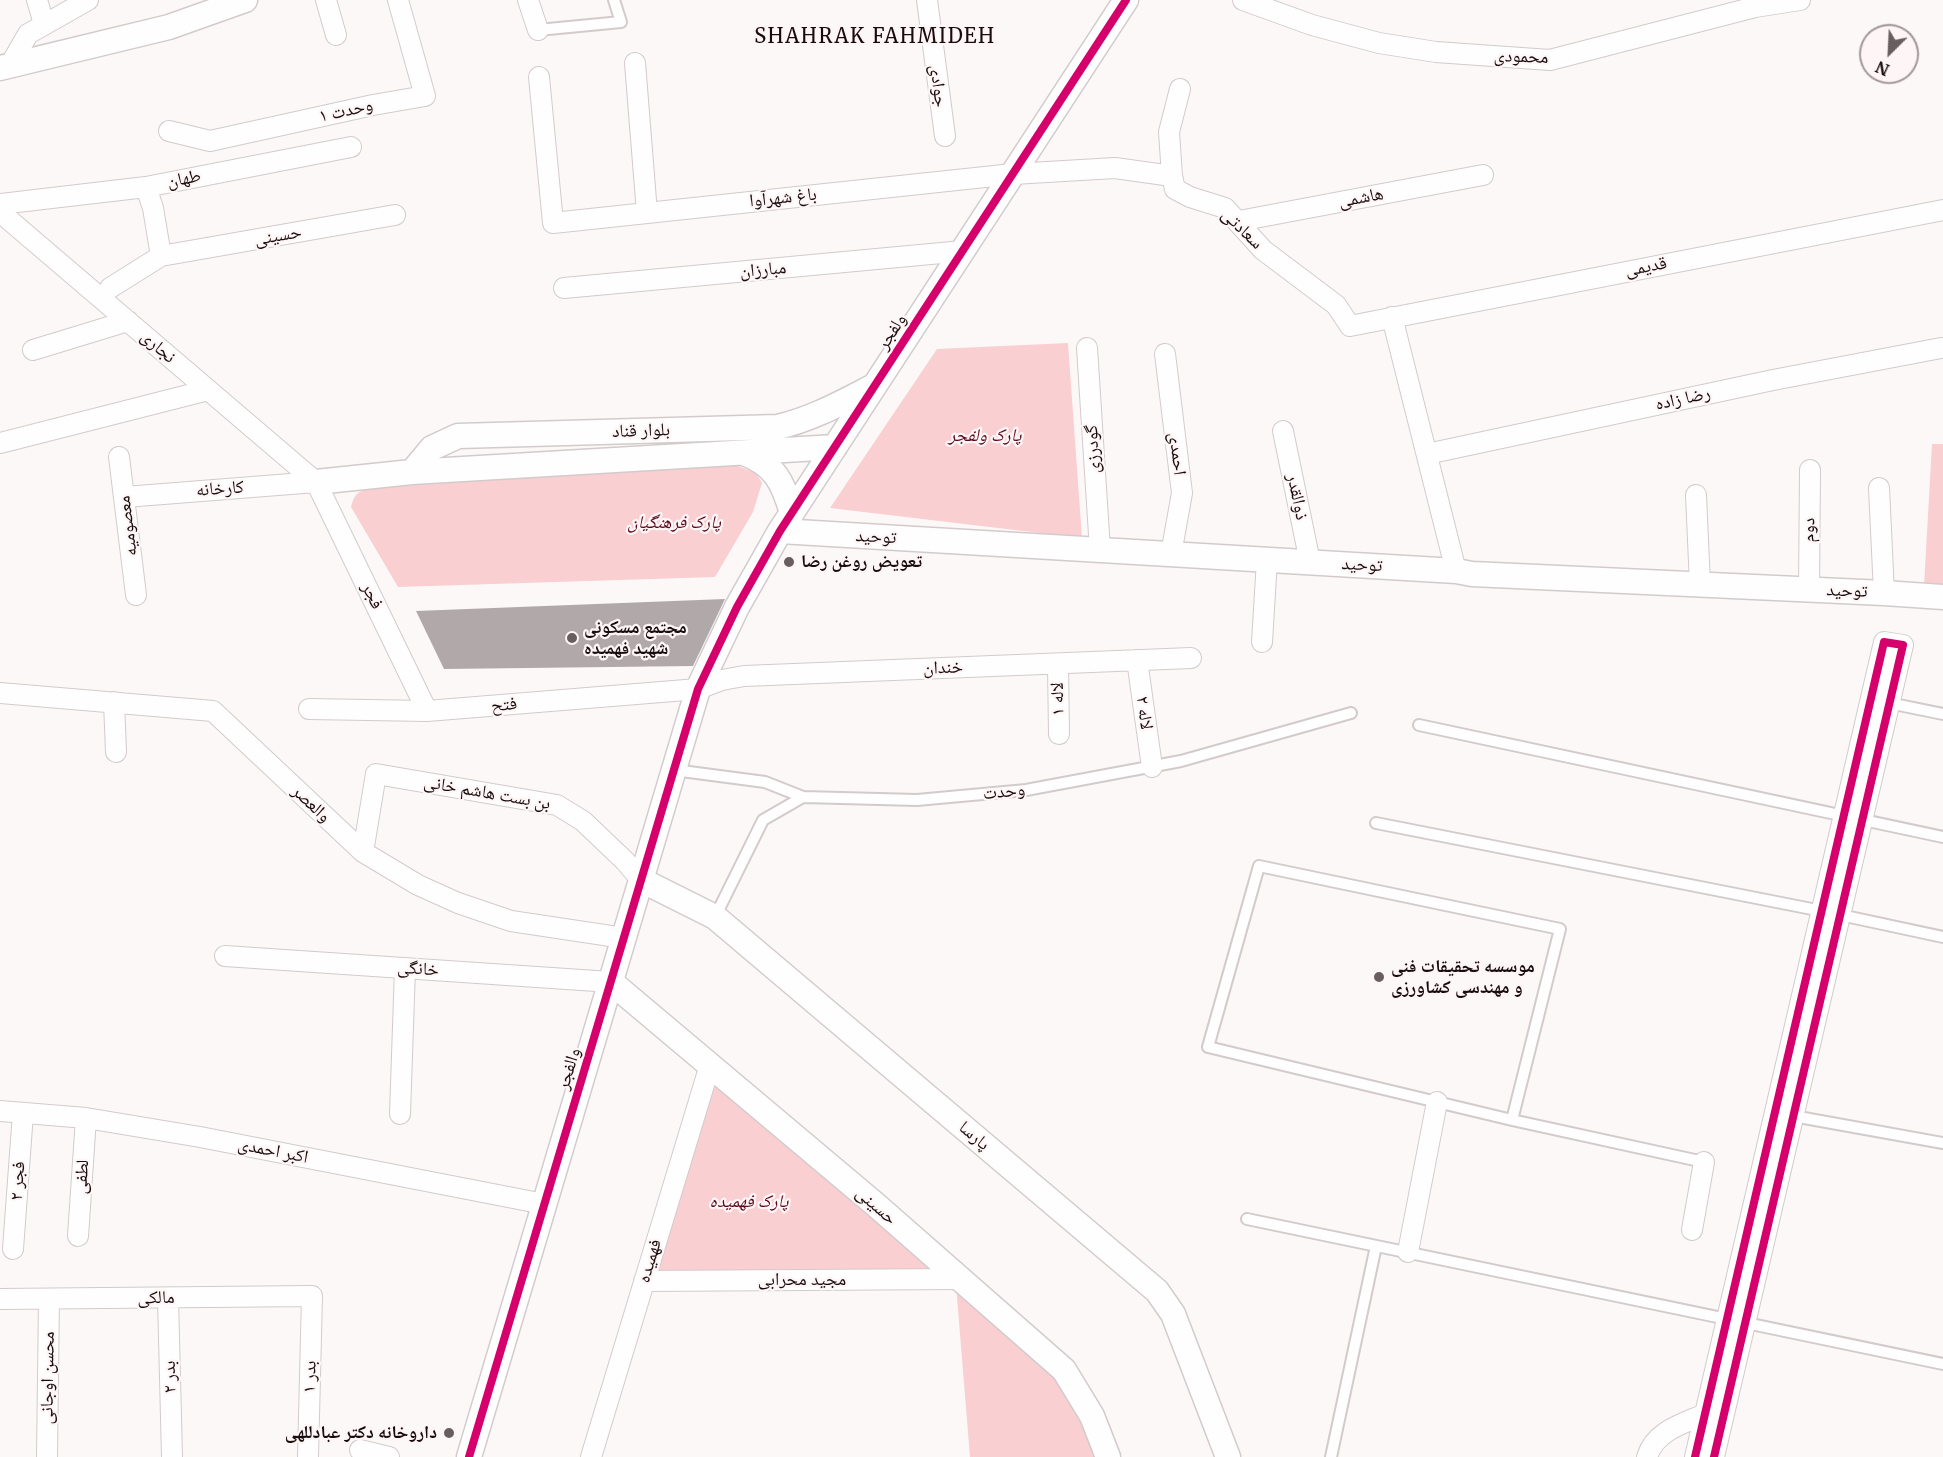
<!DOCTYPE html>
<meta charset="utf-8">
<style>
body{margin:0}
#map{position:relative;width:1943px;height:1457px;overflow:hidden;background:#fcf8f8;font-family:Merriweather,serif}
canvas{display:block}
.north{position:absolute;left:1859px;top:24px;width:60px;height:60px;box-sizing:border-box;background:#fef6f6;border:2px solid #a29898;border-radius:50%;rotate:204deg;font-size:16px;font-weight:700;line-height:24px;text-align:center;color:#180b0c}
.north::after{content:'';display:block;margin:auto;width:21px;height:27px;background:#685e5f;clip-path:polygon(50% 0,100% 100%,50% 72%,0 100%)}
</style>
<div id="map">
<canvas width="1943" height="1457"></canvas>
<div class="north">N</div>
</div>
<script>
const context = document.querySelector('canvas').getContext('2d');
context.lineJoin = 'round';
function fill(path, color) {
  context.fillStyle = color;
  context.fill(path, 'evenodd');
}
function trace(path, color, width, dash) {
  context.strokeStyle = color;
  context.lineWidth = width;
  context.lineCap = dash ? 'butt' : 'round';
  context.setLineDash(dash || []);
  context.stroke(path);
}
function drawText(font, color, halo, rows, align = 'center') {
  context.font = font + ' Merriweather,"Noto Naskh Arabic",serif';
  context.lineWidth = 4.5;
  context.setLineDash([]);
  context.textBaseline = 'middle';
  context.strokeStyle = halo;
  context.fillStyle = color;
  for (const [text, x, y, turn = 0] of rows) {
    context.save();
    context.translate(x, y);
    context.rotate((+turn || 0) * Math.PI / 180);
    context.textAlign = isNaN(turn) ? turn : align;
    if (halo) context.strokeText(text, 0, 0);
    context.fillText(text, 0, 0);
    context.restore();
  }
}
fill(new Path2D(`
 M1068,343L1082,538L830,508L937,349Z
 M1932,444H1943V586H1924Z
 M733,464L756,473L762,483L753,512L715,577L398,587L351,507C355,493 358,491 372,488Z
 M714,1082L941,1272H652Z
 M956,1285L1060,1373L1101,1457H970Z`), '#f9cfd2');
fill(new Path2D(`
 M725,599L693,666L444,669L416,611Z`), '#b1a9a9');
const service = new Path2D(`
 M538,30L621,22L614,0
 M1889,703L1943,714
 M1419,725L1943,837
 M674,770L765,782L803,797
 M1376,823L1822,911L1943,937
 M715,917L763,820L803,797L917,800L1026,790L1181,761L1351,713
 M1793,1116L1943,1143
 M1512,1120L1560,929L1259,866L1208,1047L1512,1120L1704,1162
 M1247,1219L1943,1364
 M1331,1457L1376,1246`);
const minor = new Path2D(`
 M37,0L44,24
 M326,0L336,35
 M528,0L538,30
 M927,0L945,136
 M1243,0L1312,25L1379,43L1436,52L1550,60L1755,7L1800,0
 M635,63L647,213
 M9,67L28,34L88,0
 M539,77L553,223L1013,174L1115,168L1172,176
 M1180,89L1169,132L1172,176L1175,189L1190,197L1225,208L1263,250L1336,305L1350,326L1943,210
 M169,131L210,141L373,105L425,96L398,0
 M146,187L153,208L161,256
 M0,204L146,187L351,147
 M0,212L316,482L427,711
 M1239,221L1483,175
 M110,288L161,256L395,215
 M564,288L963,251
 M1392,317L1456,571
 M1087,348L1100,550
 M33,350L128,321
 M1165,354L1182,493L1171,554
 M1283,431L1310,562
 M0,443L208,390
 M1427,454L1773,380L1941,348
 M119,457L136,595
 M1879,488L1884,593
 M1696,495L1700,585
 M125,497L316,482
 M1809,590L1810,470
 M1262,642L1267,560
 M1137,660L1152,767
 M1058,664L1059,734
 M0,693L213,711L363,852L418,885L458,903L511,921L624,938
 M114,702L116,752
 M309,709L427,711L698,689L722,680L744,676L1191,658
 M363,852L376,774L557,805L583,821L625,861L641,880
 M225,956L611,982
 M0,1111L86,1118L200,1137L544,1204
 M400,1114L405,968
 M1692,1230L1704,1162
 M78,1236L86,1118
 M13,1249L23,1113
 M1408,1252L1437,1102
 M644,1281L961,1279
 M168,1298L172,1457
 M0,1299L312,1296L308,1457
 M360,1450L389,1457
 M47,1457L49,1299
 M591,1457L710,1065
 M1647,1457C1655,1431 1682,1424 1705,1414
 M1695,1457L1884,642L1903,645L1714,1457`);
const tertiary = new Path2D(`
 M0,68L169,27L245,0
 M744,453C775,465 783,482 792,513
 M412,472L432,448L458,436L778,427C812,419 841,403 872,387
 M316,482L412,472L835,447
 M780,531L1456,571L1472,574L1884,593L1943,597
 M641,880L715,917L1157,1291L1173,1314L1228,1457
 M611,982L876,1205L1064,1370L1092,1416L1108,1457
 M469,1457L698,689L737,607L780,531L1126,0`);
trace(service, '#d3cbcb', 14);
trace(minor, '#d3cbcb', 22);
trace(tertiary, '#d3cbcb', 27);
trace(service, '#fffefe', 10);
trace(minor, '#fffefe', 20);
trace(tertiary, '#fffefe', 24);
trace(new Path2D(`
 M469,1457L698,689L737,607L780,531L1126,0
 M1695,1457L1884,642L1903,645L1714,1457`), '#d6006c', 8);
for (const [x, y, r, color] of [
 [789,562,6,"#685e5f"],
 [572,638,6,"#685e5f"],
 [1379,977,6,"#685e5f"],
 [449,1433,6,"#685e5f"]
]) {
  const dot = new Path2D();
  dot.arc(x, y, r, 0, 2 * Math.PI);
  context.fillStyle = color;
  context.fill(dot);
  trace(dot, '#fef6f6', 2);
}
drawText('18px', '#180b0c', '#fef6f6', [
 ["محمودی",1521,57,2],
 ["جوادی",938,86,83],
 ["وحدت ۱",346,111,-13],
 ["طهان",184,179,-11],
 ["باغ شهرآوا",783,198,-6],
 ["هاشمی",1361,198,-11],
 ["سعادتی",1242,229,44],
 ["حسینی",278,236,-10],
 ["قدیمی",1646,267,-11],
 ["مبارزان",763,270,-5],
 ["ولفجر",892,332,-57],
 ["نجاری",158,347,41],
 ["رضا زاده",1683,399,-12],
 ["بلوار قناد",641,431,-2],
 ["گودرزی",1093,449,-93],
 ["احمدی",1177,454,83],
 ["کارخانه",220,489,-4],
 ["ذوالقدر",1297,497,78],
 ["معصومیه",128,526,-97],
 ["دوم",1809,530,-89],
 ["توحید",876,537,3],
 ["توحید",1362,565,3],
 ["توحید",1847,591,2],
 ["فجر",372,596,64],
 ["خندان",943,668,-2],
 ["لاله ۱",1058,699,-91],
 ["فتح",504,705,-5],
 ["لاله ۲",1144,713,82],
 ["وحدت",1004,792,-6],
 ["بن بست هاشم خانی",487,793,10],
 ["والعصر",311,804,43],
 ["خانگی",418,969,4],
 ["والفجر",569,1069,-73],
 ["پارسا",974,1136,40],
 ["اکبر احمدی",273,1151,11],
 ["لطفی",82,1177,-86],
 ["فجر ۲",18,1181,-86],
 ["حسینی",876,1206,41],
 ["فهمیده",650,1261,-73],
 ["مجید محرابی",802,1280],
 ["مالکی",156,1298,-1],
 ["بدر ۲",170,1377,-91],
 ["بدر ۱",310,1377,-88],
 ["محسن اوجانی",48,1378,-89]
]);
drawText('italic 18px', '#5a081d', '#fef6f6', [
 ["پارک ولفجر",985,436],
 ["پارک فرهنگیان",674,523],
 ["پارک فهمیده",749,1202]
]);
drawText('bold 18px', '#180b0c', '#fef6f6', [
 ["تعویض روغن رضا",801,562],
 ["مجتمع مسکونی",584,628],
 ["شهید فهمیده",584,649],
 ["موسسه تحقیقات فنی",1391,967],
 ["و مهندسی کشاورزی",1391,988],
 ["داروخانه دکتر عبادللهی",437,1433,"right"]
], 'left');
context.letterSpacing = '1.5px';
drawText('20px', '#180b0c', '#fef6f6', [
 ["SHAHRAK FAHMIDEH",875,37]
]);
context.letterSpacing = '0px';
</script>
